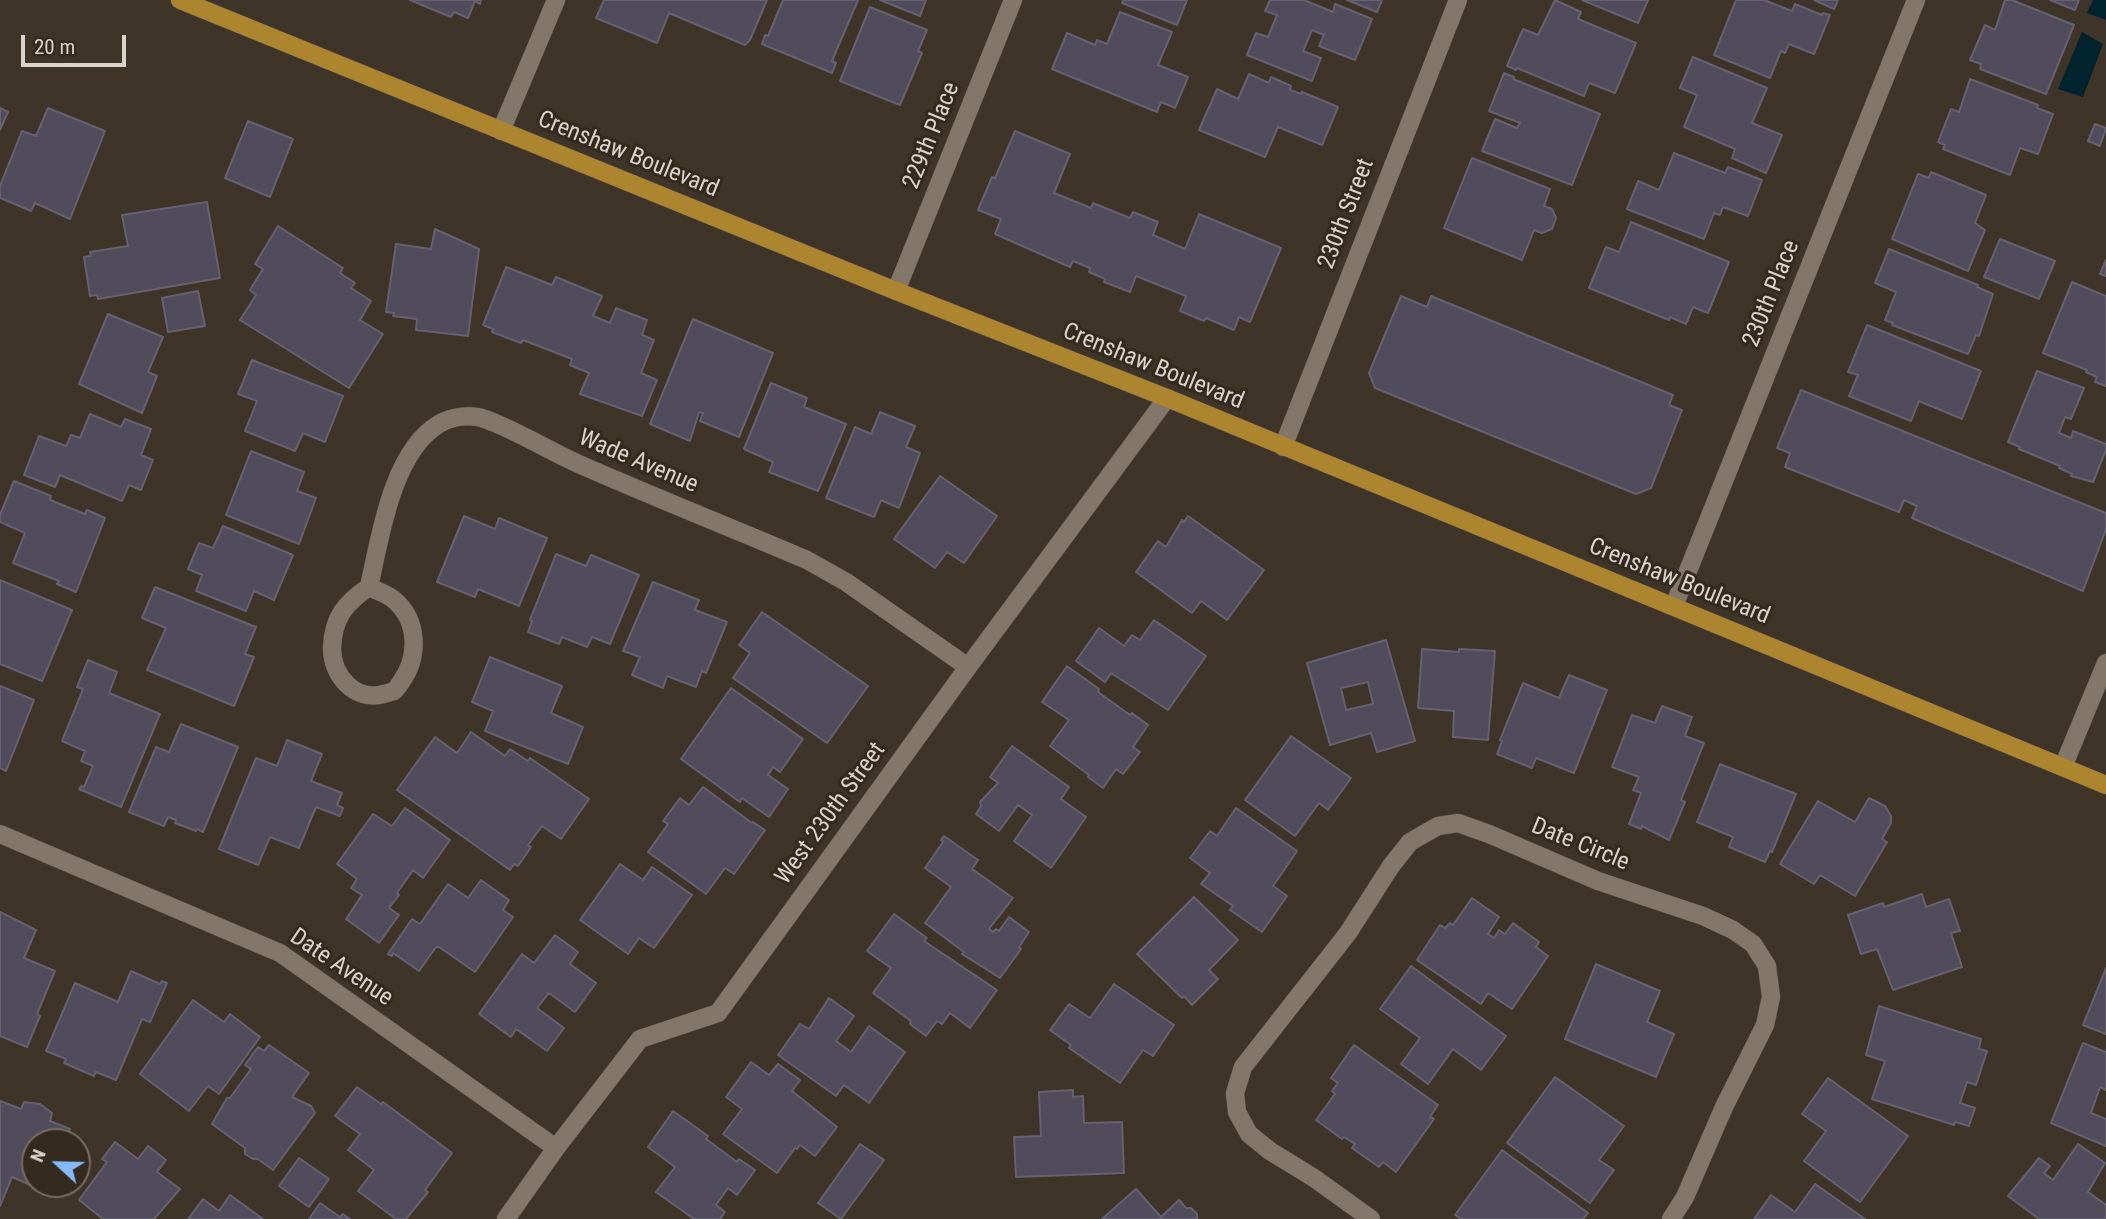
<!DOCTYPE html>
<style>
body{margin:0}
#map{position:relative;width:2106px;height:1219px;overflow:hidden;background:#3e3428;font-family:"Roboto Condensed",sans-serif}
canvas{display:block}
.north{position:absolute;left:21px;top:1128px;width:70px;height:70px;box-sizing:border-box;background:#342a1e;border:2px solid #766e64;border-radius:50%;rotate:292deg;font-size:19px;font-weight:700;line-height:28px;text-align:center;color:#dad3cc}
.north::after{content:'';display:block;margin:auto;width:24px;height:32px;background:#84bcfb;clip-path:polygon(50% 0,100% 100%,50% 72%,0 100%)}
.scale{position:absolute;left:21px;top:35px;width:105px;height:32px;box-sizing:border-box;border:4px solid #dad3cc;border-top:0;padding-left:9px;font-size:21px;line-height:24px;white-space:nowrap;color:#dad3cc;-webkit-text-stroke:5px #342a1e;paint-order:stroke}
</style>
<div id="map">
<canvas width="2106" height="1219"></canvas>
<div class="north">N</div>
<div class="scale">20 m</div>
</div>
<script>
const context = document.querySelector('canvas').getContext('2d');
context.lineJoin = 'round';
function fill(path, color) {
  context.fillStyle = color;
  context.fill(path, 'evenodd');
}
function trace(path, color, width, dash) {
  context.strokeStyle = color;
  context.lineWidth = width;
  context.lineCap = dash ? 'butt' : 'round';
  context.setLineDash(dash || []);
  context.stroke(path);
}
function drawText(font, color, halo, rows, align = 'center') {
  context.font = font + ' "Roboto Condensed",sans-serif';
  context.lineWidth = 6;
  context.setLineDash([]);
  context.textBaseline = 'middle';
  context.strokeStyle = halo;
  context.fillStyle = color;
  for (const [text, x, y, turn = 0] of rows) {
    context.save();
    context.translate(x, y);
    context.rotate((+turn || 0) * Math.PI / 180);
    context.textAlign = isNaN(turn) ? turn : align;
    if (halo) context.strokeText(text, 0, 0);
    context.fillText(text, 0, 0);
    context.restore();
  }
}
fill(new Path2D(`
 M2093,0H2106V20L2087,13Z
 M2082,32L2103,44L2083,97L2058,89Z`), '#00232d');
const building = new Path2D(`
 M410,0H481L480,4L475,1L468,18L454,12L451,17Z
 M604,0H767L750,40L745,45L669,13L657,43L596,18Z
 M783,0H858L832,61L836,63L832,73L762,44L765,35L768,36Z
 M880,0H926L920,16Z
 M1123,0H1187L1177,25L1122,3Z
 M1270,0H1304L1333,12L1335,4L1372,19L1355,60L1319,46L1324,35L1312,30L1303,51L1321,58L1312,81L1247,55L1256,33L1268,37L1277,15L1265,11Z
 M1347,0H1382L1377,12Z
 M1555,0L1581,12L1578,19L1636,43L1615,93L1589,83L1584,96L1517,68L1516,70L1507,66L1523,29L1538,35Z
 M1582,0H1648L1638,23Z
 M1736,0H1764L1792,11L1795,4L1822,15L1823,13L1830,15L1814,54L1789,44L1785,53L1781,51L1770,78L1714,55Z
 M1814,0H1838L1834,9Z
 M2005,0H2012L2074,25L2046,94L1980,69L1981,64L1970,60L1985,25L1995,30Z
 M2050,0H2079L2075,10Z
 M870,7L927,30L918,51L922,53L900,105L840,81Z
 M1120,12L1172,32L1158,65L1188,77L1175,108L1161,102L1157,112L1052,69L1067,33L1095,45L1097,40L1107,44Z
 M1693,57L1767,88L1752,123L1782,135L1766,173L1732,158L1735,149L1684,127L1697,95L1680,88Z
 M1504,73L1514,77L1513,79L1600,114L1572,185L1482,151L1495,119L1517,128L1520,123L1489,111Z
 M1249,74L1269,83L1271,77L1291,86L1290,90L1301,94L1302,92L1338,107L1322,145L1278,127L1265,157L1199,130L1217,89L1238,99Z
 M1970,79L2038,105L2037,108L2053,114L2038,154L2020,148L2010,175L1943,149L1945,145L1938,142L1951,109L1959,112Z
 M0,108L8,112L0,130Z
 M48,108L105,131L70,219L35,203L31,211L0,198V186L22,131L36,136Z
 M248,121L293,139L270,197L225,178Z
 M2095,124L2106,128L2100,146L2088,141Z
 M1015,131L1070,154L1054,193L1091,208L1093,203L1130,218L1133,212L1158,222L1153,235L1185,249L1199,214L1281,248L1250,322L1239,317L1234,330L1206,318L1204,321L1180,311L1186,296L1136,276L1130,292L1104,282L1105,279L1089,272L1090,268L1073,261L1070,267L995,234L1001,219L978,210L992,177L995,178Z
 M1674,153L1725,173L1728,167L1762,180L1748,216L1723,207L1720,215L1714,213L1704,239L1627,209L1638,181L1659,190Z
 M1472,158L1550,189L1544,206L1552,209L1556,218L1552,229L1542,233L1534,230L1522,260L1444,228Z
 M1931,172L1986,195L1975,223L1985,230L1968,271L1892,239L1918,174L1929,178Z
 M207,202L220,278L98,299L97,295L90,296L84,257L91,256L90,252L128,246L122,215Z
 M1631,222L1729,262L1708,313L1693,307L1686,324L1670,317L1669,320L1589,288L1606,247L1619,252Z
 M278,226L343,268L340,273L355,283L351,288L371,301L360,320L383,334L349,388L240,320L256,295L250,290L263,269L255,264Z
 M435,229L479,249L468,336L416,330L417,319L393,316L394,313L386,312L396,244L431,249Z
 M2000,239L2055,261L2039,299L1984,277Z
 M1889,249L1978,285L1977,287L1993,294L1979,336L1976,335L1968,354L1892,325L1893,323L1885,320L1896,292L1875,283Z
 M2106,260V276L2100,274Z
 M506,267L552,285L556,277L602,296L593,316L610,323L616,308L647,320L642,335L654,340L641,373L657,380L642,416L580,394L589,373L570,365L572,359L523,340L521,343L492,332L493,329L483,325Z
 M2072,282L2106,296V386L2095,382L2097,377L2086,372L2087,370L2043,353Z
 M198,291L205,326L168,332L162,298Z
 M1401,296L1427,307L1431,296L1673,395L1669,405L1682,410L1651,488L1636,494L1375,388L1369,373Z
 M108,314L163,337L148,372L157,376L142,413L79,384Z
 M693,319L773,353L739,437L700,421L703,413L699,412L690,441L650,424Z
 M1867,325L1981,371L1962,419L1919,401L1911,421L1849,396L1858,375L1848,372Z
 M252,360L343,396L325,442L303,433L295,451L245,431L257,401L238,394Z
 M2037,371L2084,388L2071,419L2065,417L2059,433L2071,438L2073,431L2106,444V450L2093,482L2071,476L2072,474L2059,468L2060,466L2019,449L2020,447L2008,442Z
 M771,383L807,398L804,407L846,424L818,491L769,472L773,462L744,449Z
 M1801,390L2106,513V529L2083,591L1912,518L1917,506L1904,500L1899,512L1785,467L1790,453L1777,448Z
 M880,412L915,426L906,447L920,453L899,508L881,500L874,517L826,498L855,427L871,434Z
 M90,414L121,427L125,419L151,429L141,455L153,460L141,490L129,485L122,501L60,475L55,487L24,475L39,436L66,446L71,435L80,438Z
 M251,451L304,472L297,491L316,498L299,544L226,515Z
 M940,476L997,516L964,563L947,552L935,568L894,539Z
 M14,481L51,496L50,500L85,514L87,510L105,518L76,592L57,584L59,581L13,563L25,533L0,522V515Z
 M464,516L495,529L499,518L547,538L519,606L478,589L475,597L437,582Z
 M1188,516L1264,570L1227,620L1201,601L1192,613L1136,572L1158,541L1166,547L1182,520L1184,522Z
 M223,526L293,555L274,600L254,591L246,611L196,591L202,575L188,569L199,543L213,548Z
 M556,554L586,566L591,555L639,575L610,644L592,637L587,647L562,637L559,644L528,632L532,621L530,620Z
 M0,580L72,610L42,681L0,664Z
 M653,582L699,600L695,610L727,622L706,673L702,671L696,687L667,676L663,688L632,675L640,657L623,651Z
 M155,587L256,627L245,654L254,657L234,706L147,670L166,628L142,618Z
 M762,612L868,686L827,743L733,678L750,653L739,645Z
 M1154,620L1206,656L1168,710L1111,673L1105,682L1076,661L1099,628L1124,646L1132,635L1140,640Z
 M1386,640L1415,741L1377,752L1371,733L1330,745L1307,663ZM1368,682L1373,704L1346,710L1341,688Z
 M1422,649L1459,652V649L1495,651L1488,740L1453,737L1454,711L1418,708Z
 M490,657L562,686L551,713L583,727L568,764L485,731L493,711L472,702Z
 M88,660L117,672L109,693L160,714L121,807L79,789L81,786L84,787L93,766L81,761L85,751L62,741L83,689L77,687Z
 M1067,666L1099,689L1098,692L1130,715L1132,713L1148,725L1133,747L1140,752L1123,774L1116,769L1103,788L1088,777L1089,775L1050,746L1069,720L1042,702Z
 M1569,675L1607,690L1574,773L1536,758L1532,768L1497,754L1502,741L1500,740L1523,683L1559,698Z
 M0,686L34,700L6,771L0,768Z
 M731,688L803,739L780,772L773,767L768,775L788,789L769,817L742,798L740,802L681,759Z
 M1662,706L1692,717L1685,736L1704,743L1681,800L1685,802L1669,840L1642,826L1641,829L1629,824L1641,793L1633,790L1639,777L1612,767L1632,715L1655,723Z
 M181,724L238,747L203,832L197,829L196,831L175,823L176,820L168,817L164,826L129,812L156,747L169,752Z
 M471,732L505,756L510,749L528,761L530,758L589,799L561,839L542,826L528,845L531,847L518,866L514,864L510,870L397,790L435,737L457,753Z
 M1291,736L1351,778L1328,810L1319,803L1295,836L1245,800Z
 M287,740L322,754L311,781L342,793L337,805L343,808L340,816L316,807L299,848L270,837L258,865L219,849L256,758L277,766Z
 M1012,746L1069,787L1061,799L1086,817L1051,868L1014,841L1032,815L1018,805L999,831L976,814L981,806L980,802L998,783L990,777Z
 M1720,764L1796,794L1772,852L1770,851L1765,862L1729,847L1733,837L1697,822Z
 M703,787L752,823L753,822L765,830L734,874L725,868L706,894L648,852L668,824L663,821L680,798L689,805Z
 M1869,798L1885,806L1891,816V823L1882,839L1887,842L1855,896L1820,875L1814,884L1780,864L1818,801L1855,822Z
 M405,808L450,840L423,878L413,870L397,893L399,895L389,908L399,915L379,943L346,919L362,895L351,888L357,879L337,864L373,814L392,826Z
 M1236,808L1297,851L1273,886L1287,896L1262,932L1230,910L1233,906L1201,884L1210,873L1190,858L1210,831L1217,836Z
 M944,836L978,860L972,869L1013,898L989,929L993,932L996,929L999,931L1009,917L1029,932L1019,947L1021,949L1000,978L962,954L964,952L925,923L951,887L925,868L943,842L941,840Z
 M620,864L643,880L652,867L692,895L654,948L639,938L628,954L580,920Z
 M481,880L509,900L503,910L513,917L475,972L439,947H436L419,971L393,953L392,956L388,954L412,919L420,924L448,884L468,898Z
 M1922,894L1926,907L1949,899L1960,931L1951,933L1962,967L1893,990L1877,949L1861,954L1848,915L1883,903L1884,907Z
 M1194,897L1238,940L1209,970L1218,979L1192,1005L1184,996L1182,998L1137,954Z
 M1472,898L1499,917L1488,934L1494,938L1499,930L1505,934L1513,923L1539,942L1536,947L1548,956L1512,1009L1488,993L1481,1004L1417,960L1440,925L1445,928L1450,923L1453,925Z
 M0,912L36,930L24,958L55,971L37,1014L40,1016L27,1047L0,1036Z
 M894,914L927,938L924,941L997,990L970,1028L950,1013L942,1024L937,1021L926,1036L910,1024L911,1021L873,993L891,968L867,951Z
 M555,935L578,952L570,964L596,983L575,1012L549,993L537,1008L564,1028L547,1051L516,1029L511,1037L479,1014L522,954L534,963Z
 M1596,964L1660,991L1647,1022L1674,1034L1656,1077L1565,1039Z
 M1411,966L1506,1036L1481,1070L1453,1049L1428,1084L1401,1064L1420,1038L1380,1009Z
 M2106,968V1034L2083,1025Z
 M131,971L160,984L162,981L167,983L150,1022L142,1019L116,1080L96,1072L94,1076L64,1063L66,1059L46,1051L75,983L118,1002Z
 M1114,984L1174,1025L1153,1056L1143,1050L1120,1083L1069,1048L1071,1045L1050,1030L1069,1004L1090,1018Z
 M829,998L854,1016L836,1041L851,1052L869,1026L905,1052L869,1103L844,1085L836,1096L778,1055L800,1024L809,1029Z
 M193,1000L224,1022L230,1014L260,1037L219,1094L208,1086L189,1111L140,1074Z
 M1879,1006L1981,1039L1979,1049L1987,1051L1976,1085L1967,1082L1960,1103L1975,1108L1969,1126L1955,1122L1954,1125L1872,1099L1885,1061L1866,1055Z
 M2083,1043L2106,1052V1090L2100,1087L2091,1113L2106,1119V1146L2051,1123Z
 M269,1045L309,1073L292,1097L311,1106L315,1113L273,1170L258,1159H253L245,1154V1148L212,1124L227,1098H230L251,1069L245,1065L258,1047L264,1051Z
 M1354,1045L1438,1105L1430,1117L1434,1119L1396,1172L1383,1162L1379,1167L1352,1148L1355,1144L1344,1137L1342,1139L1316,1120L1335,1094L1332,1091L1338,1083L1331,1078Z
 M751,1062L769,1075L778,1064L800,1080L792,1091L837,1127L815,1156L800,1145L797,1149L795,1148L777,1173L723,1134L742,1109L726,1097Z
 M1555,1077L1624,1126L1599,1160L1614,1170L1590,1203L1507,1143Z
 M1828,1078L1908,1136L1860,1202L1804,1161L1826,1131L1802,1114Z
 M357,1087L381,1104L383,1102L452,1153L425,1190L428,1192L406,1219H396L358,1191L374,1170L348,1150L360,1134L335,1116Z
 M1073,1090V1097L1083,1096L1084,1123L1122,1122L1124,1173L1016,1177L1014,1137L1041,1136L1039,1092Z
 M0,1101L21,1109L24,1102L40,1104L52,1113L50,1121L70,1129L65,1142H35V1184H44L42,1190L12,1177L0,1206Z
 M673,1111L708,1136L706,1139L737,1162L739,1159L755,1170L737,1195L728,1188L716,1205L725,1212L720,1219H694L656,1192L675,1167L648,1147Z
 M115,1142L138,1159L148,1146L166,1160L157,1172L180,1189L154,1219H103L79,1200L107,1162L102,1159Z
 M860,1144L884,1160L841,1219L818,1203Z
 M2078,1144L2105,1163L2088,1192L2106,1205V1219H2039L2008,1196L2039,1158L2050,1166L2044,1173L2053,1180Z
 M1502,1150L1588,1213L1583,1219H1461L1455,1215Z
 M299,1158L329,1179L309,1207L279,1186Z
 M1815,1184L1865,1219H1754L1771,1195L1795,1212Z
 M1136,1189L1161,1217L1179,1200L1186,1208H1191L1197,1214V1219H1102Z
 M230,1195L263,1219H188L203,1199L219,1211Z
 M320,1203L340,1217L343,1214L350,1219H309Z`);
fill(building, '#514c5b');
trace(building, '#666171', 2);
const minor = new Path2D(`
 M501,131L556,0
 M896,291L1013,0
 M1283,447L1458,0
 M369,587C380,538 392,452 439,424C452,416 471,414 485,419C518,431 549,451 581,465C656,498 732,528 807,560L846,582L968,667
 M369,587C377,591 387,594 393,599C419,620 419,657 401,682C399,685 397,689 394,691C394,691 385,694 384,694C355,702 332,676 332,648C333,618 345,603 369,587Z
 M1674,606L1916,0
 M2063,767L2106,663
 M0,834L280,953L556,1148
 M506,1219L556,1148L640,1039L718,1013L968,667L1167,398
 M1371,1219L1314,1178L1270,1151L1249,1134L1237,1112L1235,1093L1243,1067L1348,933L1391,866L1410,842L1438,826L1458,823L1489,834L1598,881L1703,916L1733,930L1753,944L1767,966L1771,997L1765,1025L1724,1107L1685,1197L1671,1219`);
const primary = new Path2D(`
 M180,0L896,291L1167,398L2106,785`);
trace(minor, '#5b5248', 19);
trace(primary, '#5b5248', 19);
trace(minor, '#837769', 18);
trace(primary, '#ad852e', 18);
drawText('24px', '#dad3cc', '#342a1e', [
 ["229th Place",932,136,-68],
 ["Crenshaw Boulevard",628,155,22],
 ["230th Street",1347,214,-69],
 ["230th Place",1772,294,-68],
 ["Crenshaw Boulevard",1153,367,22],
 ["Wade Avenue",638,462,23],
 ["Crenshaw Boulevard",1679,582,22],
 ["West 230th Street",831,814,-54],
 ["Date Circle",1580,845,22],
 ["Date Avenue",341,968,34]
]);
</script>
